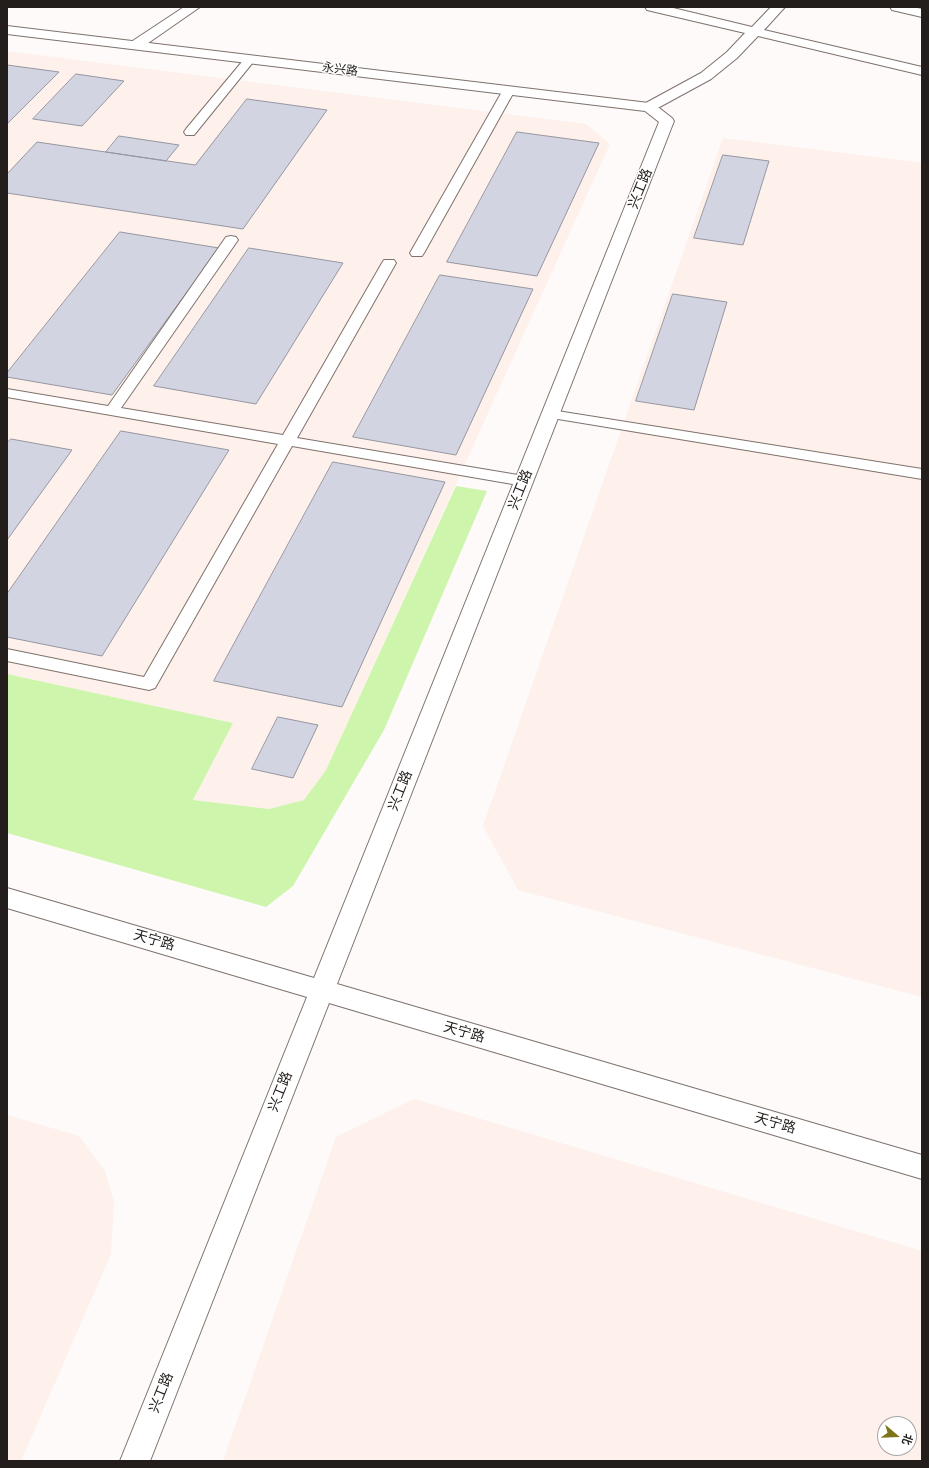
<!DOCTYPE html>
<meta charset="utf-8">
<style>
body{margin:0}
#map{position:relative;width:929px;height:1468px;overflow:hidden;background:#fdfaf9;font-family:Poppins,"Noto Sans SC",sans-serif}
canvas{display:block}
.frame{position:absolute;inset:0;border:8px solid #231e1b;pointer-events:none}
.north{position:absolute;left:877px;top:1416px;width:40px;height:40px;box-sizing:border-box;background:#fff;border:1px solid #a7a5a4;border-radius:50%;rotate:109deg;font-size:11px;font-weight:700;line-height:16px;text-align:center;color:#231e1b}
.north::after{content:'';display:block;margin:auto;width:14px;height:18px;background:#7e7316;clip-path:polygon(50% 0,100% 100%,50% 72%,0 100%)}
</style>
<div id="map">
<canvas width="929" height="1468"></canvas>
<div class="frame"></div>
<div class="north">北</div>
</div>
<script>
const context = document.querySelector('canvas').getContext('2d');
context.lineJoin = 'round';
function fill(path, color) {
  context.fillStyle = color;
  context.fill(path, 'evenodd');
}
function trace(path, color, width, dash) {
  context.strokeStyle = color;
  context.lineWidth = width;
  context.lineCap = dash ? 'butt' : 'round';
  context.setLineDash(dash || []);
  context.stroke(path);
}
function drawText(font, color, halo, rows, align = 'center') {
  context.font = font + ' Poppins,"Noto Sans SC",sans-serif';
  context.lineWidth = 3;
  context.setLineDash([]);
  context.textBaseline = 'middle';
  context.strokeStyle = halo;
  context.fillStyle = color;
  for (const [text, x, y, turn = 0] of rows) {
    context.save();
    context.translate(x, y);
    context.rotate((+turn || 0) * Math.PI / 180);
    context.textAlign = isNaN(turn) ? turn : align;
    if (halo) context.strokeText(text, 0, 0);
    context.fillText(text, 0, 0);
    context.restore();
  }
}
fill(new Path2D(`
 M7,51L586,124L610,144L326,770L304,800L269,809L193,800L233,723L7,674Z
 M723,138L922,163V997L518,890L483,826Z
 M414,1099L922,1251V1461H223L336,1137ZM885,1424H909V1448H885Z
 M7,1115L79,1136L105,1171L114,1202L111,1254L21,1461H7Z`), '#fef0ea');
fill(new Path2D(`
 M456,486L487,491L384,730L293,886L266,907L7,833V674L233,723L193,800L269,809L304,800L326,770Z`), '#cef5ac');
const building = new Path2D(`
 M7,65L59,72L7,124Z
 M76,74L124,81L82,126L33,119Z
 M247,99L327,110L243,229L7,193V174L37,142L195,165Z
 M517,132L599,143L537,276L447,262Z
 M119,136L179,145L166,161L106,152Z
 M723,155L769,161L743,245L694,238Z
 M120,232L219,248L112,395L7,377V373Z
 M249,248L343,263L256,404L154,386Z
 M440,275L533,289L456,455L353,437Z
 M673,294L727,302L694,410L636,401Z
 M121,431L229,450L102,656L7,637V594Z
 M11,439L72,450L7,540V443Z
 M333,462L445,482L342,707L214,681Z
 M278,717L318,725L293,778L252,769Z`);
fill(building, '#d3d4e1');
trace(building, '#9697a3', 1);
const service = new Path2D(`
 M250,56L254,57L256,59L254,61L194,135H186L184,132L186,129L246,57Z
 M509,87L513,88L515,90L424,253L422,256H412L410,253L503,90L505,88Z
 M231,236L236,237L238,240L121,408L283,435L382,263L384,260H394L396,263L297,438L524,476L529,478L532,481L529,484L524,486L292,446L155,688L149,690L7,661V649L144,677L278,444L7,397V389L108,406L226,237Z
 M551,410L922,469V479L546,417L544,414L546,411Z`);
const minor = new Path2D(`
 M184,7H200L141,48H131L129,45L131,42Z
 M645,7H669L752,27L771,7H785L764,30L922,67V75L758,36L737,58L711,79L654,110L649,111L644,110L642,107L644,104L701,73L727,52L745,33L647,10Z
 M890,7H913L922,9V17L892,10Z`);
const tertiary = new Path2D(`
 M7,26L649,103L654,104L672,118L674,121L337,984L922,1155V1179L329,1003L150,1461H120L307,997L7,908V888L314,978L659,122L645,111L7,34Z`);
trace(service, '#7f726c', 2);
trace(minor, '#7f726c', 2);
trace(tertiary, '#7f726c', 2);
fill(service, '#fff');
fill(minor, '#fff');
fill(tertiary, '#fff');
drawText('12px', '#231e1b', '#fff', [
 ["永兴路",340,70,7]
]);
drawText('14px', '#231e1b', '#fff', [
 ["兴工路",641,189,-68],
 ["兴工路",521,490,-68],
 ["兴工路",401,791,-68],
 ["天宁路",154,941,16],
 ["天宁路",464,1033,16],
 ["兴工路",281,1092,-68],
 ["天宁路",775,1124,16],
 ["兴工路",162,1393,-68]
]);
</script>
